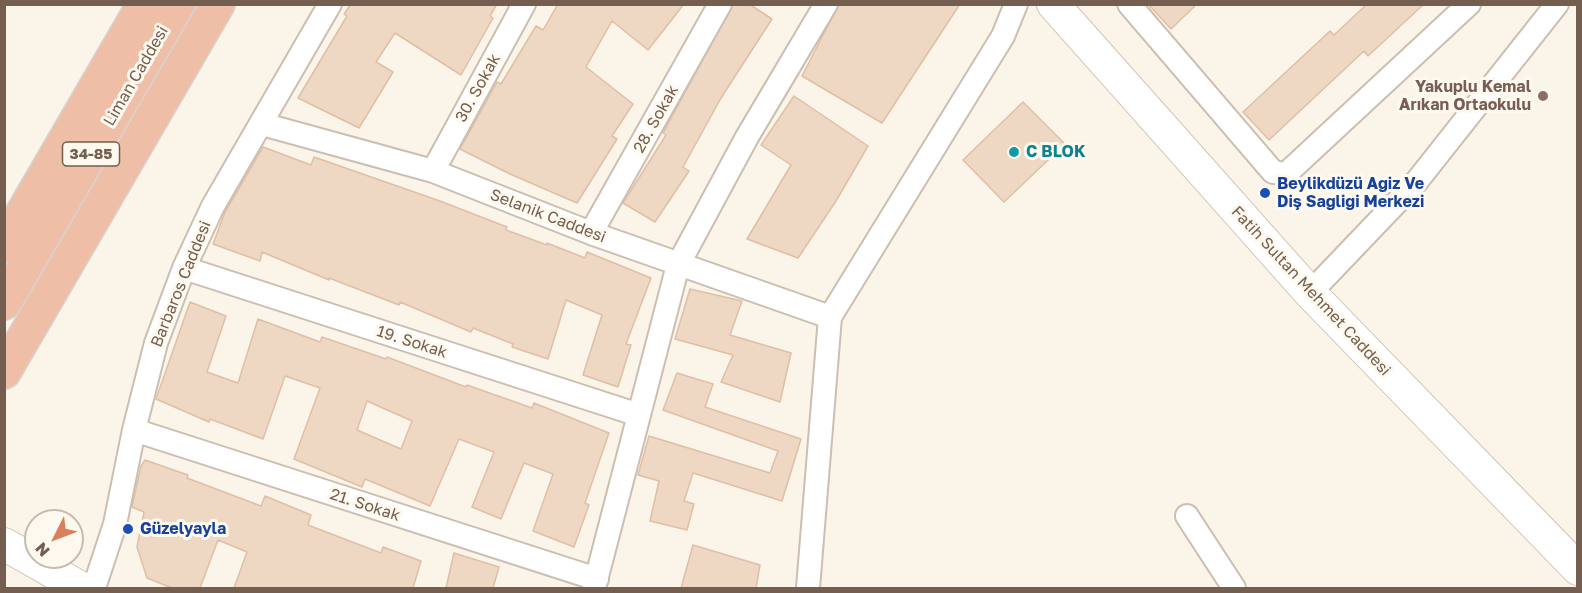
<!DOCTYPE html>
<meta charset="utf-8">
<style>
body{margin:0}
#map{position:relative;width:1582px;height:593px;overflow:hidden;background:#fbf5e9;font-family:"Golos Text",sans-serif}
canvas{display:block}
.frame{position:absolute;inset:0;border:6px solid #735e4f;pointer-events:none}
.north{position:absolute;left:24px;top:509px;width:60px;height:60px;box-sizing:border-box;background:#fef9ef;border:2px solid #c6bbaf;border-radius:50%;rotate:228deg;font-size:16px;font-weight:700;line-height:24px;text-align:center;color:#735e4f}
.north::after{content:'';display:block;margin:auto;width:21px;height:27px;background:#d97f59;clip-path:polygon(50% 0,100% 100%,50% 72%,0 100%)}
</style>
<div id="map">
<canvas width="1582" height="593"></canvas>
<div class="frame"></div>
<div class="north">N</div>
</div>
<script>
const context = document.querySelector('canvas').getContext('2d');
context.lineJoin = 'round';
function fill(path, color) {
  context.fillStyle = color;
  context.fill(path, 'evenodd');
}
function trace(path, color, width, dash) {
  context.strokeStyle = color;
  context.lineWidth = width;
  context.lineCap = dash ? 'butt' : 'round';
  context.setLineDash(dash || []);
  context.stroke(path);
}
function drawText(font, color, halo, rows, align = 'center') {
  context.font = font + ' "Golos Text",sans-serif';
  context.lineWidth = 6;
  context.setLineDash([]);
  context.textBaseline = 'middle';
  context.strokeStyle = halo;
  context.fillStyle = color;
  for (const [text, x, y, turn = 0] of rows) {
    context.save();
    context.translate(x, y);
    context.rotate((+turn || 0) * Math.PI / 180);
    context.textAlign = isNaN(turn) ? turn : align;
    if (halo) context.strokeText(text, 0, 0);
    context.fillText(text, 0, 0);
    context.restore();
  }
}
const building = new Path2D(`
 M351,4H497L490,16L493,18L461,75L395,33L376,62L393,72L359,128L298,98L347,16L344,14Z
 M558,4H684L648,50L612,21L586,67L633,104L612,136L617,139L577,203L510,174L460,149L497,82L501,84L536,26L543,30Z
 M733,4H749L772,19L721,98L683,167L689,171L655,222L623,203L666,135L663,133Z
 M839,4H960L882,123L802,76Z
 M1148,4H1197L1171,29Z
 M1367,4H1424L1368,56L1364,51L1269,140L1243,112L1330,31L1334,35Z
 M794,96L868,146L836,201L798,258L747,239L791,165L761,145Z
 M1023,102L1065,144L1004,202L963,160Z
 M263,147L311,165L314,157L440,201L507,227L506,230L547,245V243L585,258L587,252L651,278L626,344L631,345L618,387L583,375L602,315L566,300L548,359L512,347L513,344L473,328L471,332L400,302L399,305L329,278V280L262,252L260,261L213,244L225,212Z
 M690,289L742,301L730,335L791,353L780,402L721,382L733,355L675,339Z
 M190,302L226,316L207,372L238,383L258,319L320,342L322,337L386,359L387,357L466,387L467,385L532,408L534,403L609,433L585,503L589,505L574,547L533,531L553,474L524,463L501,519L472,507L494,452L459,439L430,506L365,479L362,487L294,459L320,388L285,376L263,439L210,419L209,422L156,399ZM367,401L412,421L401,449L357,430Z
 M677,373L713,384L705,407L801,439L782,501L693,473L684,501L694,504L687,530L650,521L659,481L638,475L649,436L770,473L778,451L663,410Z
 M145,460L188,475L187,478L261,506L265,496L311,515L308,525L381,553L383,547L421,561L413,588H234L247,552L218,540L200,588H172L147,578L137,547L144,512L132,507L141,466Z
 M693,545L760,565L756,588H681Z
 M454,553L499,567L493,588H446Z`);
fill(building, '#eed7c3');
trace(building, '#dfbfa5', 1.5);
const street = new Path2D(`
 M1129,4L1273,172L1286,174L1469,4
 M262,124L433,171L591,233L830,317
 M433,171L524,4
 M591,233L720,4
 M184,268L639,415
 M1310,293L1417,181L1557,4
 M134,430L597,579
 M1187,516L1234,588
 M94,588L115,524L134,430L156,343L184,268L213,206L330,4
 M594,588L678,265L747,137L826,4
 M808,588L830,317L1003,36L1016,4`);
const secondary = new Path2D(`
 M1053,4L1310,293L1578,569
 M4,544L81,588`);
const highway = new Path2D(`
 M4,245L144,4
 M4,303L178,4
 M4,372L218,4`);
trace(street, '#ccbeb0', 26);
trace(secondary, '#d0c0b0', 34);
trace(highway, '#d8d2ce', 36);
trace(street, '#fff', 22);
trace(secondary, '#fff', 32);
trace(highway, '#efbea6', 33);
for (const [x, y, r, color] of [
 [1543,96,6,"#8d6e63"],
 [1014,152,6,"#0f9aa8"],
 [1265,193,6,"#1a4fb4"],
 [128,529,6,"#1a4fb4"]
]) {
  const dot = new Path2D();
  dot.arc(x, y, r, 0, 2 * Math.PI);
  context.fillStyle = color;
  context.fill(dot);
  trace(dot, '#fef9ef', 2);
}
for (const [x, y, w] of [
 [91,154,57]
]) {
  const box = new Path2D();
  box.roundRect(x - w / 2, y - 12, w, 24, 4.5);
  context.fillStyle = '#fef9ef';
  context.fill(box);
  trace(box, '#735e4f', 1.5);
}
drawText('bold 15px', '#735e4f', null, [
 ["34-85",91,154]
]);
drawText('16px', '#735e4f', '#fef9ef', [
 ["Liman Caddesi",136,76,-60],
 ["30. Sokak",478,88,-61],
 ["28. Sokak",656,119,-61],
 ["Selanik Caddesi",548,216,21],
 ["Barbaros Caddesi",181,284,-68],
 ["Fatih Sultan Mehmet Caddesi",1311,291,47],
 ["19. Sokak",412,342,18],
 ["21. Sokak",365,505,18]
]);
drawText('bold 16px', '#785e54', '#fef9ef', [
 ["Yakuplu Kemal",1531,87],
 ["Arıkan Ortaokulu",1531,105]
], 'right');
drawText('bold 16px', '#0d838f', '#fef9ef', [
 ["C BLOK",1026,152]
], 'left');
drawText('bold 16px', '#164399', '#fef9ef', [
 ["Beylikdüzü Ağiz Ve",1277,184],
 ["Diş Sağliği Merkezi",1277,202],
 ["Güzelyayla",140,529]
], 'left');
</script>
